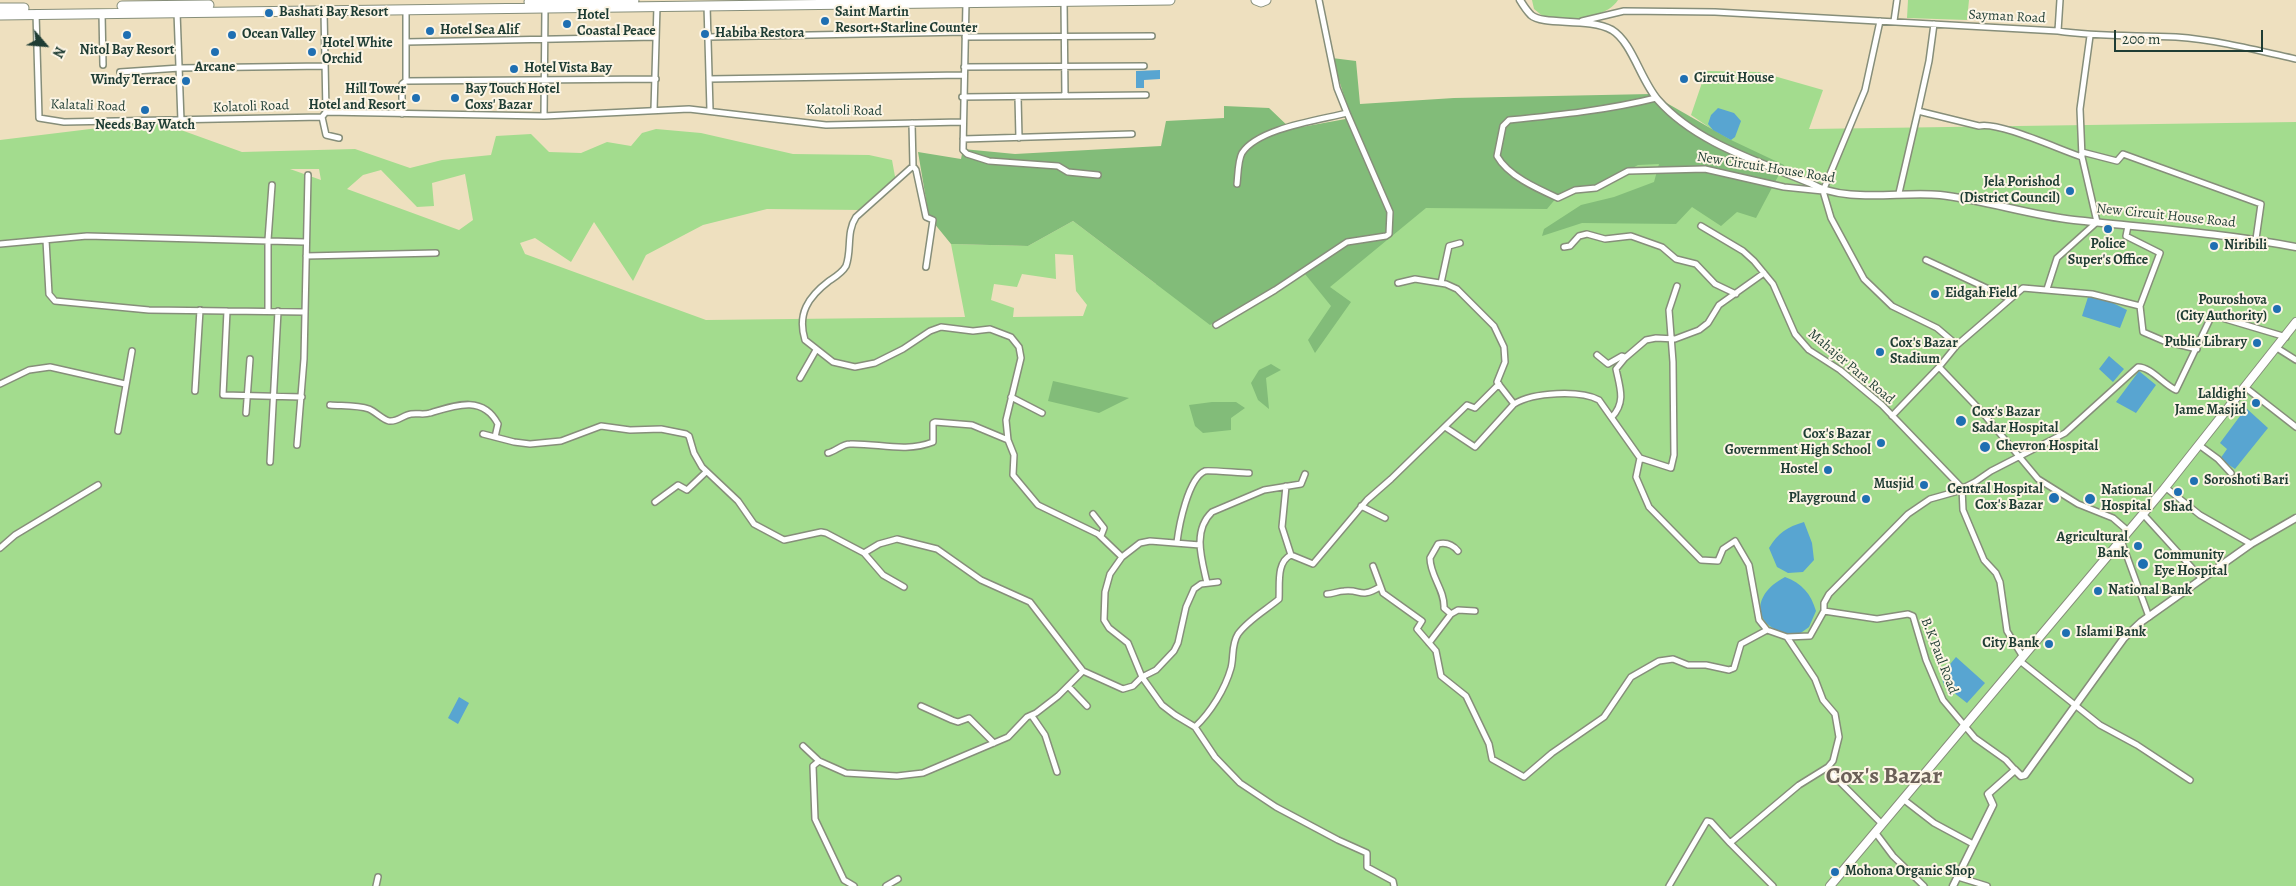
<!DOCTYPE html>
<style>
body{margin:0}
#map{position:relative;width:2296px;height:886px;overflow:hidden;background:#eee0bf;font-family:Alegreya,serif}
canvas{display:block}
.north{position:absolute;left:20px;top:20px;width:50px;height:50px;-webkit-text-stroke:4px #fcf5e5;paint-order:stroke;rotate:117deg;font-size:14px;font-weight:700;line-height:20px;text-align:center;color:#1f3d34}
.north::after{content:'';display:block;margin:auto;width:18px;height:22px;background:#1f3d34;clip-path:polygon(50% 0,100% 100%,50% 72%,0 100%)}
.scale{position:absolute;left:2114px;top:30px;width:149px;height:22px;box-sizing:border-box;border:2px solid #1f3d34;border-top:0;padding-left:6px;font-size:15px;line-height:18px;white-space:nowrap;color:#1f3d34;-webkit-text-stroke:4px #fcf5e5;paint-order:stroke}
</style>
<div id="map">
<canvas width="2296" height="886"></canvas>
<div class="north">N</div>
<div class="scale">200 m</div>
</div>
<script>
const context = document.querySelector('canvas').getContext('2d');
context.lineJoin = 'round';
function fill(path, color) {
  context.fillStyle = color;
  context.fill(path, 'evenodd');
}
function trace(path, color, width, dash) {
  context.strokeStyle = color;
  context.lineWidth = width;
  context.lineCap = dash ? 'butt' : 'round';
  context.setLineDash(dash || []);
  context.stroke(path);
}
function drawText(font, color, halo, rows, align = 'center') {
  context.font = font + ' Alegreya,serif';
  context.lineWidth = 4;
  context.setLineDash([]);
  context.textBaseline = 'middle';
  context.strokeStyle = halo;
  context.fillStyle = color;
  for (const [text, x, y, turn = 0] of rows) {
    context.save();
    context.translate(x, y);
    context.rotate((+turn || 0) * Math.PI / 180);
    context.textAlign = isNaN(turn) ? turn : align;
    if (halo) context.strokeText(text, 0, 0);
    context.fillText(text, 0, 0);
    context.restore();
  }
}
fill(new Path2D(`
 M1532,0H1618C1607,18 1567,22 1547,18C1543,17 1538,12 1534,9Z
 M1908,0H1969L1967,20L1907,18Z
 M1706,71L1760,72L1823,90L1809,129L2296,122V886H0V140L156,121L242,152L355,149L410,168L442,160L491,155L496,136L531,134L549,152L581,153L607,142L631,146L642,133L656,129L701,133L793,154L869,155L892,160L896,182L861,210L767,209L703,225L646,255L633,281L594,222L571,262L535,238L520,243L525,254L706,320L965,317L951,244L1028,246L1073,221L1156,284L1403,146L1713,130L1691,115ZM290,169H319L321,180ZM381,170L417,207L434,206L432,183L465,174L473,220L459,230L347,189L363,175ZM1055,254L1073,255L1076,291L1087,305L1083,316L1013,317L1014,308L991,300L994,284L1017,287L1022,274L1056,279Z`), '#a3dc8e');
fill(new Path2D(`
 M1332,58L1356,61L1360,104L1454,98L1651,94L1731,140L1784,165L1756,218L1737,212L1721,226L1692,207L1676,224L1582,223L1542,236L1544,229L1581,205L1614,197L1654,182L1659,164L1638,165L1596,187L1557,197L1547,209L1426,208L1330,287L1351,302L1315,353L1308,340L1331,306L1305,274L1269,296L1210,325L1073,221L1028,246L951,244L929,217L918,152L961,159L963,149L1015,154L1161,146L1166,121L1224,118V106L1269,108L1291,129L1351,118Z
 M1271,364L1281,370L1266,378L1269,409L1258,400L1251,383L1259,370Z
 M1053,381L1129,398L1099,413L1048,401Z
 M1212,402H1236L1245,408L1231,418V430L1203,433L1195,426L1189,405Z`), '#82bc79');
fill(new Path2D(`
 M1160,70V79L1144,80V88H1136V71Z
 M1718,108L1734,113L1741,121L1735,137L1731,140L1713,130L1708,124L1711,115Z
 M2088,297L2111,302L2127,310L2120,328L2082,316Z
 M2109,356L2124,369L2113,382L2099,369Z
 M2139,371L2156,385L2136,413L2116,402Z
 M2246,408L2268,428L2235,469L2220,459L2227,449L2220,443Z
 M1804,522L1812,543L1814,560L1803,572L1788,573L1777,567L1769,548C1778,533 1787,527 1804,522Z
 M1785,577C1802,583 1811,594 1816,611L1809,627L1798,635C1754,632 1747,597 1785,577Z
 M1956,657L1985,683L1967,703L1944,685L1941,675Z
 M459,697L469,703L458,724L448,718Z`), '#58a5d1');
const minor = new Path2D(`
 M1064,1L1065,96
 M966,2L963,150L967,154L989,161L1058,166L1068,172L1098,175
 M707,5L710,110
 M324,11L326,112
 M177,12L181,121
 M36,13L39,118L64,122L322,117L326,112
 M102,13L103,65
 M1582,21L1624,11L1715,12L2058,31C2097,37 2136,35 2176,37C2217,40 2256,50 2296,59
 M1894,21L1897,0
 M2058,31L2060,0
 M708,37L965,32
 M965,37L1152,36
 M406,42L656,37
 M964,67L1144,66
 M120,72L180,68L325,66
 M709,79L963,75
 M406,81L656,79
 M962,97L1146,95
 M1018,97L1019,138
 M1656,98C1608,110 1559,115 1509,120L1503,126L1497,156C1508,176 1538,189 1558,198L1575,190L1596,188L1628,171L1666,170L1705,169L1784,187L1823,191
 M654,110L657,6
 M1918,111L1929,61L1934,24
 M326,112L544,116L689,109L826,125L962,122
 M402,114V84L406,81V9
 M544,116L545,8
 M322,117L326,135L339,138
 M912,123L913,166L856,217C846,232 852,250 846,266C842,273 835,277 829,281C808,297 797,314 805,340L833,362L855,367L875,363L903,349L930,331L941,327L973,331L990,329L1011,337L1019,347L1021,358L1006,420L1008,440L1014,455L1013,475L1038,505L1098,534L1122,557
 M963,139L1132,134
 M2082,152L2117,161L2123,154L2261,204L2256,239
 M913,166L916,170L926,217L933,220L926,267
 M1237,184C1238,175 1238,160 1242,153C1258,128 1320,120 1347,113L1337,88L1319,0
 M1823,191L1831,218L1864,279L1892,306L1937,328L1957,345
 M1823,191L1865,90L1880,21
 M1899,193L1918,111L1979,126C1998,121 2060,150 2082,157
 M1701,226L1743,251L1754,261L1773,284L1795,334L1809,350L1840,370L1882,405L1962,488L1963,510L1984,560L1996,573L2000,582L2007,631L2023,657
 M2128,226L2126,236L2160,253L2140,306L2143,332L2164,341L2197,349
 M46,240L49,294L55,301L149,310L305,312
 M0,244L87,236L305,242
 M1564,247L1570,246L1579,236L1587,234L1605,239L1631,236L1662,247L1676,259L1696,264L1715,284L1736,294
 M306,256L436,253
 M1926,260L2010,299
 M1398,283L1415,279L1446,284L1457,289L1494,326L1504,347L1505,362L1497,382L1514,404C1534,392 1580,390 1599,400L1640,458
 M1441,283L1449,246L1460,243
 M1677,286L1669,310L1673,362L1674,455L1671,468L1640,458L1636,477L1649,507L1701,560L1718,561L1723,549L1735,541L1749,565L1759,620L1767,630
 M2047,289L2057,258L2097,222L2082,157L2080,109L2090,36
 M227,311L223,395L302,397
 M268,311V240L272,185
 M1216,325L1275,290L1347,242L1386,236L1389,234L1390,212L1347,113
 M2277,348L2296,360
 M1597,355L1608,364L1622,356L1625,357
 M1939,367L1981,411L2038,479L2078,504L2113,518L2128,531
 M800,378L816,350
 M0,384L29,370L50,367L125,384
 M2246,388L2296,427
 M195,391L200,310
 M1011,397L1042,413
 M330,405C343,406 357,405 369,409C376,412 382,419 389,421C398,422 403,415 411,414C418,413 424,415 430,413C456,405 483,395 498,424L495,437
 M246,413L250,359
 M1892,416L1939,367L1957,345L2023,288L2092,294L2140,306
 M1612,417C1626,402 1620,388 1616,369L1625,358L1646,340L1656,338L1675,339L1699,330L1708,323L1719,305L1764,273
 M1445,427L1475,447L1514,404
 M118,431L132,351
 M483,434L514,442L530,444L561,441L601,426L630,430L661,429L686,434L689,436L694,453L702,467L738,501L754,524L784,540L821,532L826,533L864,553L879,544L897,539L937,549L981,580L1030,602L1083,671
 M297,445L304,359L308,175
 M2199,445L2218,459L2231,473
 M828,453C836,451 842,444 850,444C878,443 905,453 933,442V423L935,422L972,425L1008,440
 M270,462L278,311
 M2165,487L2200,515L2251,544
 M655,502L678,485L687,490L706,472
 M1361,506L1385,518
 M1093,514L1104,528L1101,536
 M2143,514L2202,579
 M2121,540L2149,617
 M1177,542C1179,526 1188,478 1205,471C1209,470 1241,473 1249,473
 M1200,545L1150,541L1140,543L1122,557L1110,574L1105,592L1104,620L1109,628L1128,643L1142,677L1156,670L1174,651L1178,643L1186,607L1194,589L1201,584L1218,582
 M0,548L15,535L98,485
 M864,553L883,575L904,587
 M1291,555L1313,564L1367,500L1391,479L1467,405L1475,408L1499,384
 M1373,566L1383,593L1422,621L1417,629L1436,651L1441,676L1466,696L1489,744L1492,759L1524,777L1552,753L1604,717L1631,677L1659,661L1673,659L1688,665H1706L1729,670L1734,668L1741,644L1767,630L1787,637L1815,679L1823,700L1835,714L1839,737L1833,761L1828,767L1832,774L1882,824
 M1207,583C1202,560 1192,531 1212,512L1264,490L1301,484L1305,474
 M1327,594C1333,594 1338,591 1344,591C1362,589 1359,599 1380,587
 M1824,611L1877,619L1908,614L1913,616L1926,660L1943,700L1975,738L2006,760L2015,770
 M1451,614L1444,608C1445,590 1430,576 1430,558L1438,544C1446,542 1452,544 1458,551
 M1787,637L1810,636L1824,611V603L1829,594L1908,514L1930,499L1955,492L1975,482L1991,471L2065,433L2138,367C2151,367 2164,385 2176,390L2212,315L2286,337
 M1429,643L1451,614L1458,610L1475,611
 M2020,661L2100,725L2137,745L2190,780
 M1068,686L1087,706
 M921,706L952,720L958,722L969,718L994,743
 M1032,716L1045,735L1057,772
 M1195,727C1211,712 1225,689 1231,668C1234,657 1231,645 1238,634C1248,620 1266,610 1279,599C1280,585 1276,562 1291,555L1282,527L1286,486
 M803,746L819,761L846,773L897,776L923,773L1008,737L1027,717L1036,713L1058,696L1083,671L1123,689L1133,686L1142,677L1162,705L1175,715L1195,727L1215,757L1240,783L1276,807L1338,840L1367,853V867L1393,881L1394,886
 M819,761L813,766L815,819L844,880L854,886
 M1903,799L1934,823L1973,844
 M1875,832L1893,856L1924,886
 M1730,843L1773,886
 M1958,877L1987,886
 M376,886L378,877
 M886,886L898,879
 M1669,886L1707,821L1711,822L1730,843L1799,785L1828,767`);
const tertiary = new Path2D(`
 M1520,0C1523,5 1527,11 1531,15C1543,26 1589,17 1612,30C1632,42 1641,81 1658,100C1696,143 1758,161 1810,183C1845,204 1900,191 1940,195C1985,200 2029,215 2074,220C2148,228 2223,233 2296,247
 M1953,886L1993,805L1988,794L2015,770L2021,776L2025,775L2124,638L2141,622L2251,544L2296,518`);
const primary = new Path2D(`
 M1830,886L2164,489L2296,322`);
const trunk = new Path2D(`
 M1256,0L1261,2L1266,0
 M529,2L634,0
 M122,6L209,5
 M0,8H24
 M0,15L1170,0`);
trace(minor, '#868e7a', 8);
trace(tertiary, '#868e7a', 9);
trace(primary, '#868e7a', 10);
trace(trunk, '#868e7a', 11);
trace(minor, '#fff', 5);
trace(tertiary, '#fff', 6);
trace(primary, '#fff', 8);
trace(trunk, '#fff', 9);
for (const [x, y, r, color] of [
 [269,13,5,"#1f6fb2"],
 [825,21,5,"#1f6fb2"],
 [567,24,5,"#1f6fb2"],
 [430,31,5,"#1f6fb2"],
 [705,34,5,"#1f6fb2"],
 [127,35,5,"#1f6fb2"],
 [232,35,5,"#1f6fb2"],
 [215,52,5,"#1f6fb2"],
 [312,52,5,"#1f6fb2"],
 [514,69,5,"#1f6fb2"],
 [1684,79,5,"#1f6fb2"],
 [186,81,5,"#1f6fb2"],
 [416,98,5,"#1f6fb2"],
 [455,98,5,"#1f6fb2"],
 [145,110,5,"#1f6fb2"],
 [2070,191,5,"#1f6fb2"],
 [2108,229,5,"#1f6fb2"],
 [2214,246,5,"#1f6fb2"],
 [1935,294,5,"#1f6fb2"],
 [2277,309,5,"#1f6fb2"],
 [2257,343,5,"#1f6fb2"],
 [1880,352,5,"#1f6fb2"],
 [2256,403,5,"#1f6fb2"],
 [1961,421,6,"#1f6fb2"],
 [1881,443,5,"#1f6fb2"],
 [1985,447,6,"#1f6fb2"],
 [1828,470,5,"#1f6fb2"],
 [2194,481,5,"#1f6fb2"],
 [1924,485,5,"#1f6fb2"],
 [2178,492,5,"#1f6fb2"],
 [2054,498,6,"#1f6fb2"],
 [1866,499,5,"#1f6fb2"],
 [2090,499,6,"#1f6fb2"],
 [2138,546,5,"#1f6fb2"],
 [2143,564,6,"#1f6fb2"],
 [2098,591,5,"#1f6fb2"],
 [2066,633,5,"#1f6fb2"],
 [2049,644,5,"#1f6fb2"],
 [1835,872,5,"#1f6fb2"]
]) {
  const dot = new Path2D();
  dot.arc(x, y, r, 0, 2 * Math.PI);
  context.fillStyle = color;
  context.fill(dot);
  trace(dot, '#fcf5e5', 2);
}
drawText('bold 14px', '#1f3d34', '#fcf5e5', [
 ["Bashati Bay Resort",279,13],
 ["Saint Martin",835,13],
 ["Resort+Starline Counter",835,29],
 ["Hotel",577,16],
 ["Coastal Peace",577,32],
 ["Hotel Sea Alif",440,31],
 ["Habiba Restora",715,34],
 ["Ocean Valley",242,35],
 ["Hotel White",322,44],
 ["Orchid",322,60],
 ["Nitol Bay Resort",127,51,"center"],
 ["Arcane",215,68,"center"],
 ["Hotel Vista Bay",524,69],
 ["Circuit House",1694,79],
 ["Windy Terrace",176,81,"right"],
 ["Hill Tower",406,90,"right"],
 ["Hotel and Resort",406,106,"right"],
 ["Bay Touch Hotel",465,90],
 ["Coxs' Bazar",465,106],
 ["Needs Bay Watch",145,126,"center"],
 ["Jela Porishod",2060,183,"right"],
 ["(District Council)",2060,199,"right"],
 ["Police",2108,245,"center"],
 ["Super's Office",2108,261,"center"],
 ["Niribili",2224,246],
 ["Eidgah Field",1945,294],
 ["Pouroshova",2267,301,"right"],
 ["(City Authority)",2267,317,"right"],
 ["Public Library",2247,343,"right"],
 ["Cox's Bazar",1890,344],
 ["Stadium",1890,360],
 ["Laldighi",2246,395,"right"],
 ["Jame Masjid",2246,411,"right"],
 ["Cox's Bazar",1972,413],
 ["Sadar Hospital",1972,429],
 ["Cox's Bazar",1871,435,"right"],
 ["Government High School",1871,451,"right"],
 ["Chevron Hospital",1996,447],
 ["Hostel",1818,470,"right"],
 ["Soroshoti Bari",2204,481],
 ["Musjid",1914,485,"right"],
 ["Central Hospital",2043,490,"right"],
 ["Cox's Bazar",2043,506,"right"],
 ["National",2101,491],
 ["Hospital",2101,507],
 ["Playground",1856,499,"right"],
 ["Shad",2178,508,"center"],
 ["Agricultural",2128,538,"right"],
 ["Bank",2128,554,"right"],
 ["Community",2154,556],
 ["Eye Hospital",2154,572],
 ["National Bank",2108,591],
 ["Islami Bank",2076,633],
 ["City Bank",2039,644,"right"],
 ["Mohona Organic Shop",1845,872]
], 'left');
drawText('14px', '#1f3d34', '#fcf5e5', [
 ["Sayman Road",2007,17,3],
 ["Kalatali Road",88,106,2],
 ["Kolatoli Road",251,107,-2],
 ["Kolatoli Road",844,111,1],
 ["New Circuit House Road",1766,168,9],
 ["New Circuit House Road",2166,216,6],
 ["Mahajer Para Road",1851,367,40],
 ["B.K Paul Road",1939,656,69]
]);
drawText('bold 24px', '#6b6058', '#fcf5e5', [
 ["Cox's Bazar",1884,777]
]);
</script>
